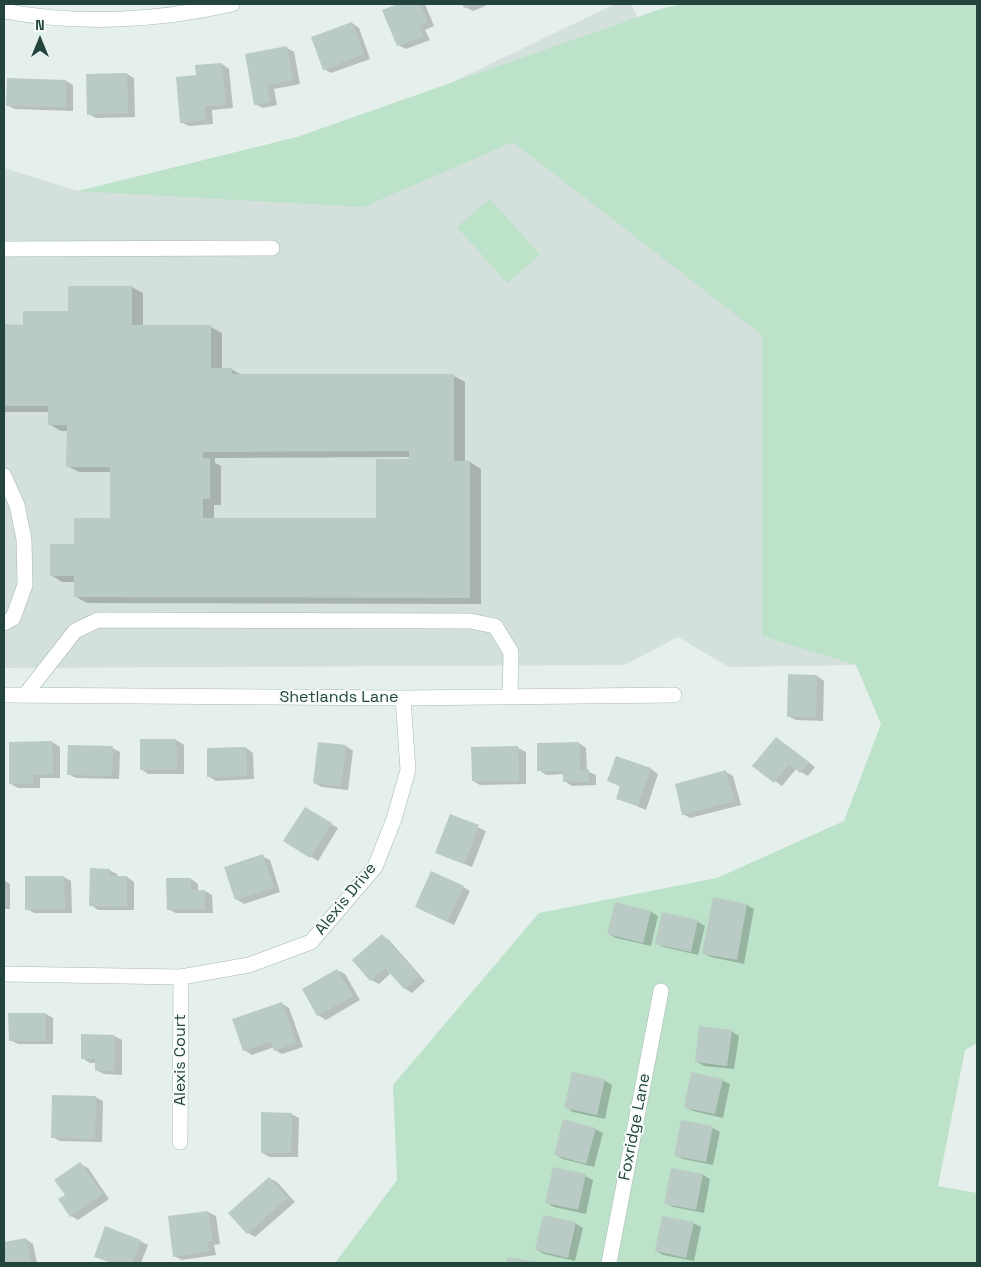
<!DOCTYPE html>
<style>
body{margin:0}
#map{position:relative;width:981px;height:1267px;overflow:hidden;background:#e5efec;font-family:"Space Grotesk",sans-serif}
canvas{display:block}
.frame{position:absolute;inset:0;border:5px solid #22443d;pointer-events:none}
.north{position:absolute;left:15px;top:15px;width:50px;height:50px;-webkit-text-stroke:4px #f6fbf9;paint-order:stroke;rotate:0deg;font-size:14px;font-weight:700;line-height:20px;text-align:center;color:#22443d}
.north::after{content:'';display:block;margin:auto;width:18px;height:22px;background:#22443d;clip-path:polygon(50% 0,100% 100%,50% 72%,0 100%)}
</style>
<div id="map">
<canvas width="981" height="1267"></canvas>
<div class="frame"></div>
<div class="north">N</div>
</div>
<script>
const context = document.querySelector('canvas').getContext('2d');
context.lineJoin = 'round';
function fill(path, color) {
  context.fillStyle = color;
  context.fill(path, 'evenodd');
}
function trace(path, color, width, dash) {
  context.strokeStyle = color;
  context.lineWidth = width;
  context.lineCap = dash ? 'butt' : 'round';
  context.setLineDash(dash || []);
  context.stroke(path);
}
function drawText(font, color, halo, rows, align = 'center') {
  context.font = font + ' "Space Grotesk",sans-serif';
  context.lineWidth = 4;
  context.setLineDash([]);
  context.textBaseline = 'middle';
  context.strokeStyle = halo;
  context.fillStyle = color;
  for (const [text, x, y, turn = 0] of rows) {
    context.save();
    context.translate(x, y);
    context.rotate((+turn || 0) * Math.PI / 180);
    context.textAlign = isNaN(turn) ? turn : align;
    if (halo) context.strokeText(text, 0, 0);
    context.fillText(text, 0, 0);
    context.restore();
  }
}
fill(new Path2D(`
 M615,4H631L641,24L977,4V219L853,665L729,667L678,637L624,665L4,668V168L78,191L359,127Z`), '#d3e0db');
fill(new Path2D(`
 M683,4H977V1043L965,1050L938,1186L977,1193V1263H335L397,1180L393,1085L539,913L717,878L844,821L881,724L856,665L762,636V335L513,142L363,207L78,191L297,137L661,9Z
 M490,199L540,255L507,283L457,227Z`), '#bce2c9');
fill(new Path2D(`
 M401,4H425L434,26L425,30L430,40L406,49L398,45L384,11Z
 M464,4H490L473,11L465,7Z
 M352,23L359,28L370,59L331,73L324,69Z
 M287,48L294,52L300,84L274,89L277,105L263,108L255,104Z
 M222,64L229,69L233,108L212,110L213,124L189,126L181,122L197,76Z
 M127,74L134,78L135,117L96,118L88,114Z
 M66,81L73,85V111L15,109L7,105Z
 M132,287L143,293V327H211L222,333V369H231L242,375L454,376L465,382V462H470L481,469V604L87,603L76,597V582H62L51,575L75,546L112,519V472H79L67,466L68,431H61L49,424V412H4V326H24L70,313ZM410,457V460L377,519H214V505H221V466L215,463V458Z
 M789,676H817L824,681L823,721L796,720L788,716Z
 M141,740H176L184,745V774H148L141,769Z
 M52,742L60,747V778H40V788H18L11,784L10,743Z
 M579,743L586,748L587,771L596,775V785L572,786L564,781V774L546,775L539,770Z
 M783,743L815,767L808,776L796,769L782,786L754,766Z
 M346,746L353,751L348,790L322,787L314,783Z
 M112,748L120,752L119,779L76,778L68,774Z
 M246,748L253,753L254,779L216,781L208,776Z
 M472,748H518L526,752V784L480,785L473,781Z
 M617,758L651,769L658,774L646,810L617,798L621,787L609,781Z
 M726,772L733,776L741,805L690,818L683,814Z
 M306,809L338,828L318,861L285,841Z
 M451,816L486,831L472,867L444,856Z
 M262,856L270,860L280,892L244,904L236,899Z
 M109,870L117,874V877H127L134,882V910H98L91,905Z
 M64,877L71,881L72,913H34L27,909Z
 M191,879L198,884V891H205L212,895L213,913H176L168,909Z
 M4,880L10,884V909H4Z
 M463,887L470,891L454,925L423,910Z
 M714,899L747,905L754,909L744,964L711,957L703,953Z
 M651,912L658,916L651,946L616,938L609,934Z
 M663,913L698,922L705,926L698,955L664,947L656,943Z
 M382,936L389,940L425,981L412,993L404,988L391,973L379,984L371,980L354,960Z
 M337,970L345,974L360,1000L326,1020L318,1015L303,990Z
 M281,1003L289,1008L303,1047L282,1054L275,1050L274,1047L252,1055L244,1050Z
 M46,1014L53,1018V1044H18L10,1040Z
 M731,1031L739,1036L734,1069L704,1066L696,1061Z
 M114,1036L122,1040V1075L104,1074L96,1070V1063H90L82,1058Z
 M604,1080L612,1085L605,1119L573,1112L566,1107Z
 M722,1080L730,1084L723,1118L693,1111L685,1107Z
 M95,1097L103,1101L102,1142L60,1141L52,1137Z
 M291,1114L299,1118L298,1157H270L262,1153Z
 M713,1128L720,1132L713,1165L683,1159L675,1155Z
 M595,1129L603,1133L594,1167L563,1159L556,1155Z
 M80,1164L88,1168L109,1199L78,1220L71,1216Z
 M672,1169L703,1175L710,1179L704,1213L673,1207L666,1203Z
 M585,1176L593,1180L586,1214L554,1207L547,1203Z
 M269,1178L277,1182L295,1202L255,1237L248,1233Z
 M208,1212L216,1216L220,1244L214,1245L216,1255L182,1260L174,1256Z
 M575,1223L583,1228L575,1261L544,1254L537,1250Z
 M693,1223L701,1227L694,1261L663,1255L656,1251Z
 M26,1239L33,1244L37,1263H4V1243Z
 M140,1241L148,1245L141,1263H111L95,1256Z`), '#0003');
fill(new Path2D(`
 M398,4H420L428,22L419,26L423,36L397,46L382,10Z
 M462,4H474L464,8Z
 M352,22L364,54L323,70L311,37Z
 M287,46L293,80L267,85L270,102L254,105L245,54Z
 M222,63L226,105L205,106L206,120L180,123L176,77L196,75L195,65Z
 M127,73L128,113L87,115L86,74Z
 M7,78L66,80V107L6,106Z
 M68,286H132V325H211V368H232V374H454V461H470V598L74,597V576H50V544H74V518H110V467H66L67,425H48V406H4V324L23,325V311H68ZM409,451V459H376V518H203V499H210V458H203V452Z
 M788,674L817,675L816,717H787Z
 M776,737L809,762L800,773L789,764L774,783L752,766Z
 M140,739H176L177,770H140Z
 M52,741L53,774L33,775V784H9V742Z
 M318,742L346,745L341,787L313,783Z
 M579,742L580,770L589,769V782H563V771H537V743Z
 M68,745L113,746L112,776L67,775Z
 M518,746L519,781H472L471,747Z
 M246,747L247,776L207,777V748Z
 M616,756L651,768L638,806L616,799L620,786L607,781Z
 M726,770L734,801L682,815L675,784Z
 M305,807L332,823L310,858L283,841Z
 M450,814L479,825L464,864L435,853Z
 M263,854L274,888L235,900L224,867Z
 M90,868L110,869L109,876H127V907L89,906Z
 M431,871L464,886L447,922L415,907Z
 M25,876H64L65,909L25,910Z
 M166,878H191V890H205V909L167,910Z
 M713,897L747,904L737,960L702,954Z
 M615,902L651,911L643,943L607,934Z
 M662,912L698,920L691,952L655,944Z
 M382,934L419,976L404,989L385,968L370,981L352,960Z
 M337,969L353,996L317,1016L302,989Z
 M282,1002L296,1043L274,1051L271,1042L243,1051L232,1019Z
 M8,1013H46V1041H9Z
 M699,1026L732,1030L727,1066L695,1062Z
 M81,1034L115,1035L114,1071H95V1059H81Z
 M572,1072L605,1079L597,1115L564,1108Z
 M691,1072L723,1079L715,1114L684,1108Z
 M52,1095L96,1096L95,1139L51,1138Z
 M261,1112L292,1113L291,1153H261Z
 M563,1119L596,1128L586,1164L554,1155Z
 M681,1120L713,1126L706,1162L674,1156Z
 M80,1162L103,1194L70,1217L58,1199L65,1195L54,1180Z
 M553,1167L586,1174L578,1210L545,1203Z
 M671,1168L703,1174L696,1210L664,1204Z
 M269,1177L288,1198L247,1234L228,1213Z
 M208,1211L213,1241H207L209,1251L173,1257L168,1216Z
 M543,1215L576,1222L568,1258L535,1250Z
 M662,1216L694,1222L686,1258L655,1251Z
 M105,1226L141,1240L132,1263H112L94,1257Z
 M26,1238L31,1263H4V1242Z
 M507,1257L538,1262V1263H506Z`), '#bacbc5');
const minor = new Path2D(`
 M4,11C78,25 158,21 232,4
 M4,249L272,248
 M4,476L17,505L24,539L25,585L13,618L4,623
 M4,695L403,698L674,695
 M25,695L75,631L98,620L470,621L495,626L511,652L510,696
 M4,974L181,977L249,965L311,942L375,867L394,819L408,770L403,698
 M180,1142L181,977
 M609,1263L661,991`);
trace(minor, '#a7b8b4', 16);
trace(minor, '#fff', 15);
drawText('16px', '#22443d', '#f6fbf9', [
 ["Shetlands Lane",339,698],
 ["Alexis Drive",346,899,-51],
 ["Alexis Court",181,1060,-90],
 ["Foxridge Lane",635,1127,-79]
]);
</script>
